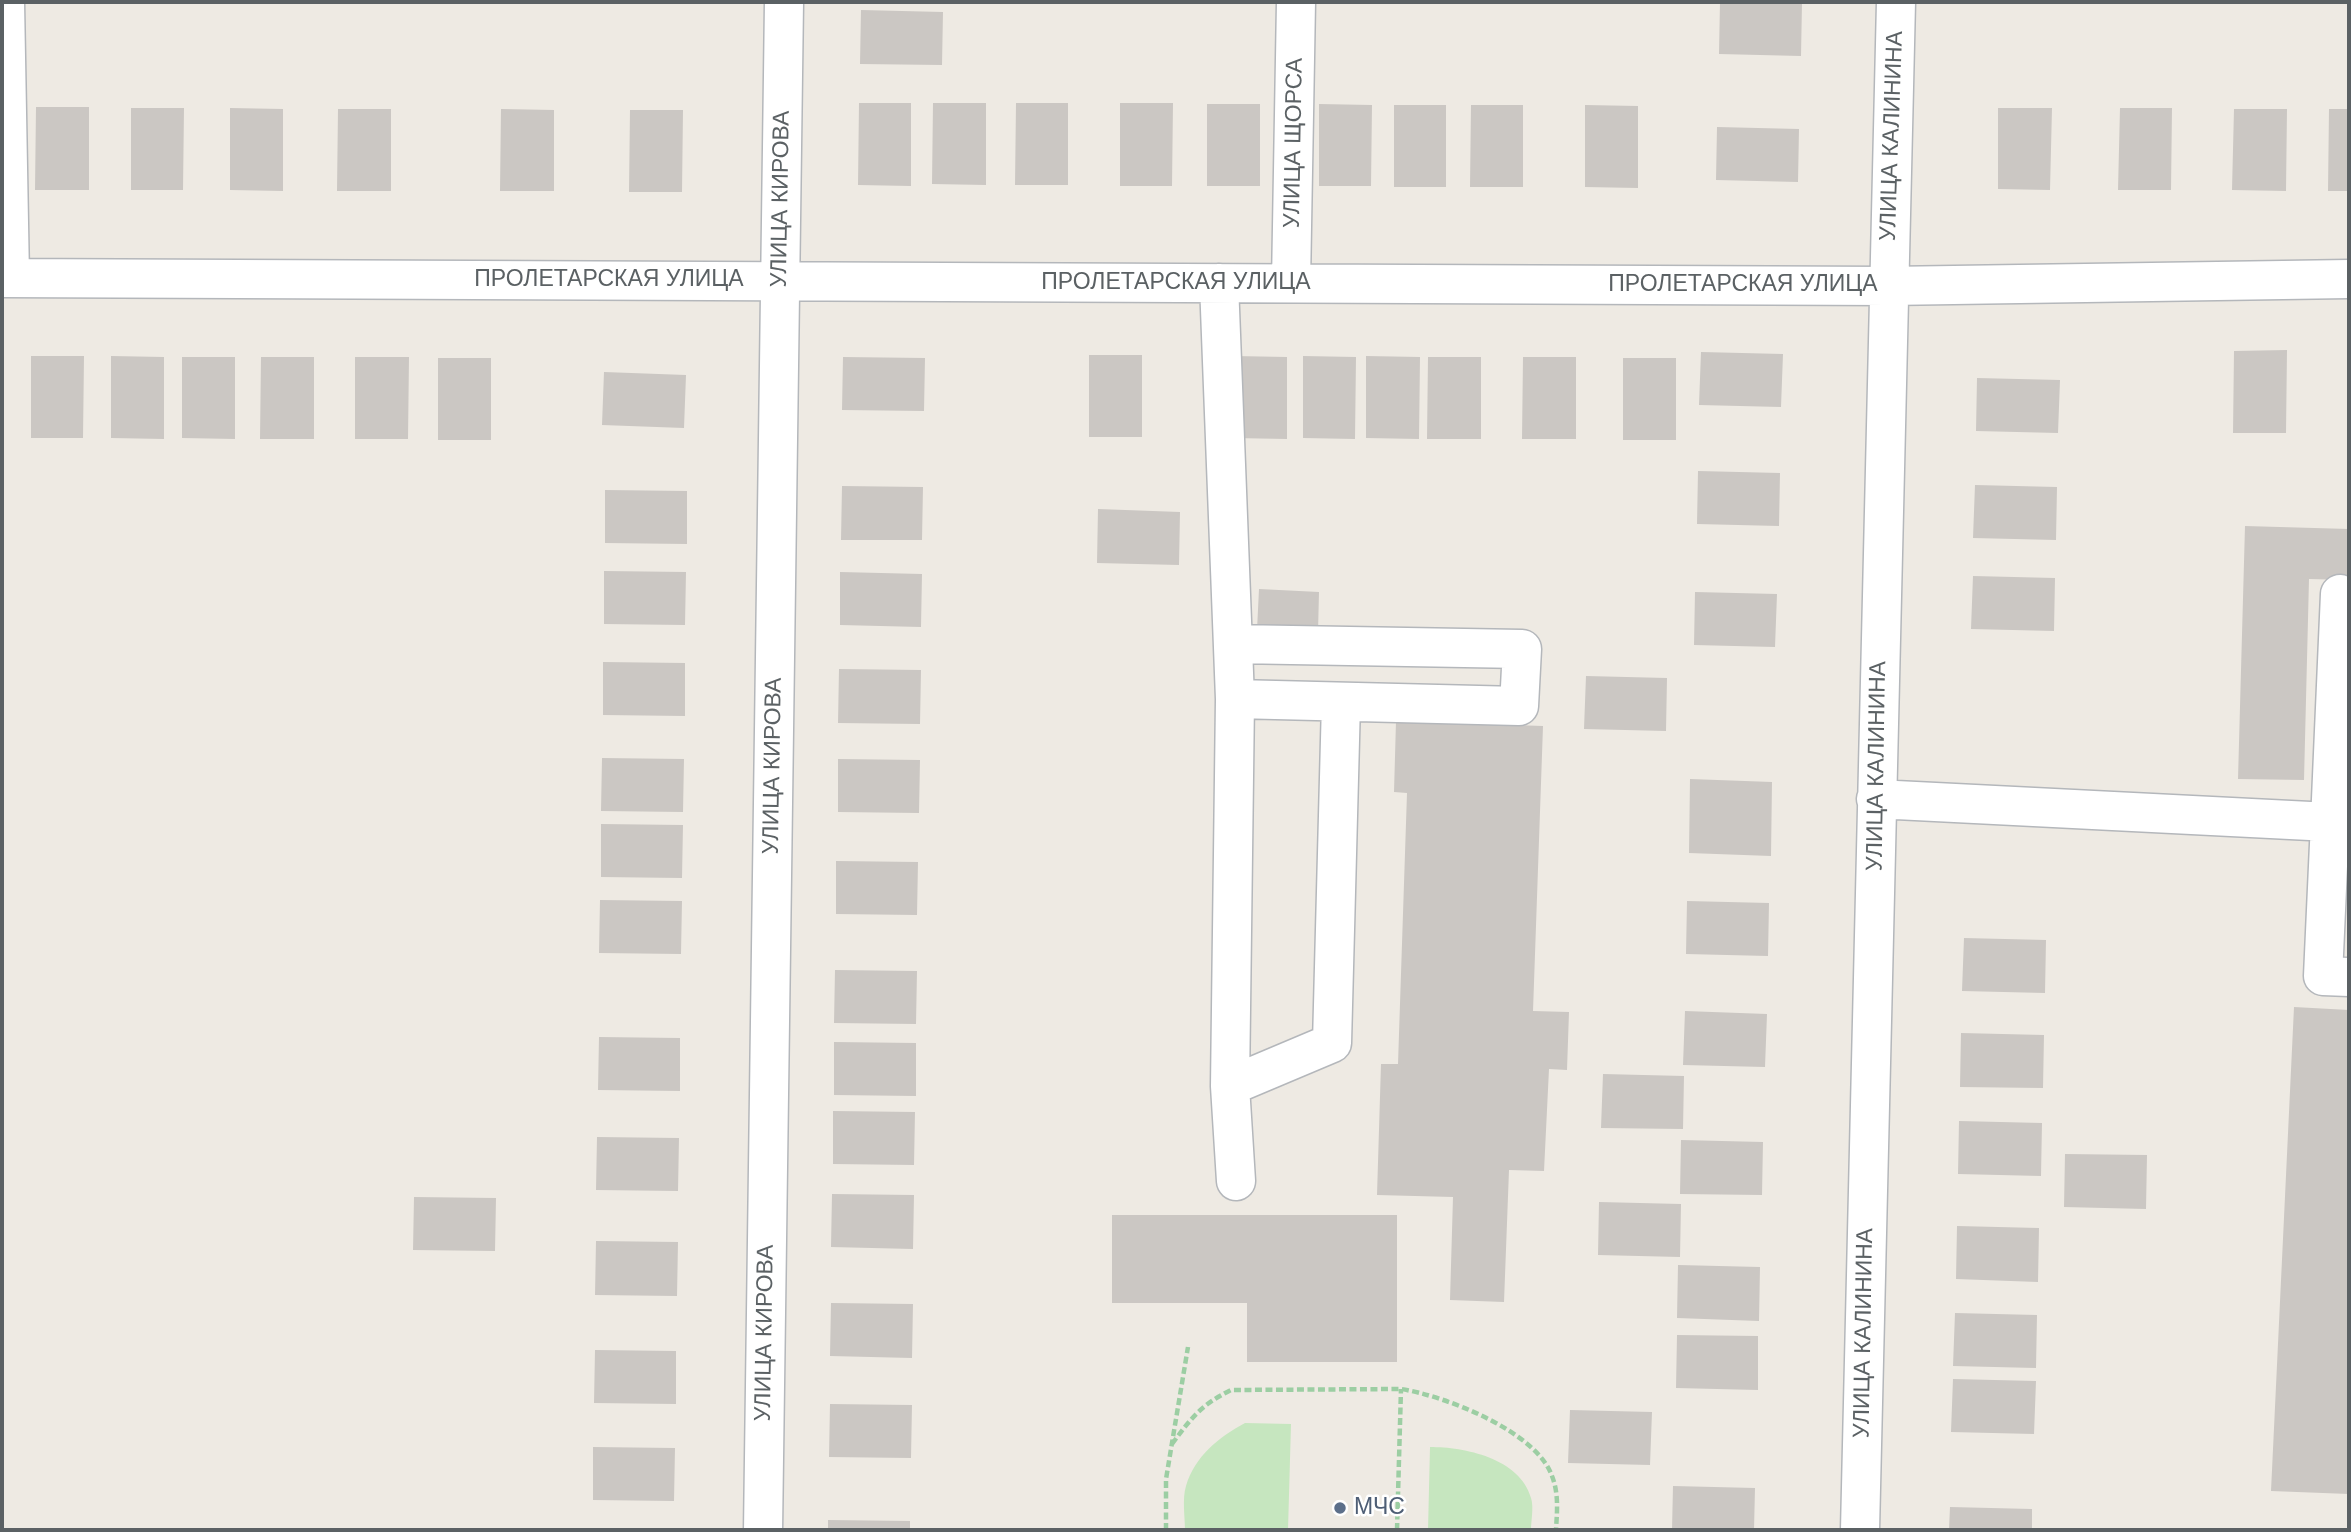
<!DOCTYPE html>
<meta charset="utf-8">
<style>
body{margin:0}
#map{position:relative;width:2351px;height:1532px;overflow:hidden;background:#eeeae3;font-family:Helvetica,sans-serif}
canvas{display:block}
.frame{position:absolute;inset:0;border:4px solid #5b6164;pointer-events:none}
</style>
<div id="map">
<canvas width="2351" height="1532"></canvas>
<div class="frame"></div>
</div>
<script>
const context = document.querySelector('canvas').getContext('2d');
context.lineJoin = 'round';
function fill(path, color) {
  context.fillStyle = color;
  context.fill(path, 'evenodd');
}
function trace(path, color, width, dash) {
  context.strokeStyle = color;
  context.lineWidth = width;
  context.lineCap = dash ? 'butt' : 'round';
  context.setLineDash(dash || []);
  context.stroke(path);
}
function drawText(font, color, halo, rows, align = 'center') {
  context.font = font + ' Helvetica,sans-serif';
  context.lineWidth = 5;
  context.setLineDash([]);
  context.textBaseline = 'middle';
  context.strokeStyle = halo;
  context.fillStyle = color;
  for (const [text, x, y, turn = 0] of rows) {
    context.save();
    context.translate(x, y);
    context.rotate((+turn || 0) * Math.PI / 180);
    context.textAlign = isNaN(turn) ? turn : align;
    if (halo) context.strokeText(text, 0, 0);
    context.fillText(text, 0, 0);
    context.restore();
  }
}
fill(new Path2D(`
 M1245,1423L1291,1424L1288,1530H1185C1185,1517 1182,1499 1186,1486C1195,1456 1219,1437 1245,1423Z
 M1430,1447C1464,1447 1520,1458 1531,1498C1534,1507 1531,1521 1531,1530H1428Z`), '#c6e6bf');
fill(new Path2D(`
 M1720,2L1802,3L1801,56L1719,54Z
 M861,10L943,12L942,65L860,64Z
 M859,103H911V186L858,185Z
 M933,103H986V185L932,184Z
 M1016,103H1068V185H1015Z
 M1120,103H1173L1172,186H1120Z
 M1207,104H1260V186H1207Z
 M1319,104L1372,105L1371,186H1319Z
 M1394,105H1446V187H1394Z
 M1471,105H1523V187H1470Z
 M1585,105L1638,106V188L1585,187Z
 M36,107H89V190H35Z
 M131,108H184L183,190H131Z
 M230,108L283,109V191L230,190Z
 M1998,108H2052L2050,190L1998,189Z
 M2120,108H2172L2171,190H2118Z
 M338,109H391V191H337Z
 M501,109L554,110V191H500Z
 M2234,109H2287L2286,191L2232,190Z
 M2329,109H2349V191H2328Z
 M630,110H683L682,192H629Z
 M1717,127L1799,129L1798,182L1716,180Z
 M2287,350L2286,433H2233L2234,351Z
 M1701,352L1783,354L1781,407L1699,405Z
 M1089,355H1142V437H1089Z
 M31,356H84L83,438H31Z
 M111,356L164,357V439L111,438Z
 M1234,356L1287,357V439L1233,438Z
 M1303,356L1356,357L1355,439L1303,438Z
 M1366,356L1420,357L1419,439L1366,438Z
 M182,357H235V439L182,438Z
 M261,357H314V439H260Z
 M355,357H409L408,439H355Z
 M843,357L925,358L924,411L842,410Z
 M1428,357H1481V439H1427Z
 M1523,357H1576V439H1522Z
 M438,358H491V440H438Z
 M1623,358H1676V440H1623Z
 M604,372L686,375L684,428L602,425Z
 M1977,378L2060,380L2058,433L1976,431Z
 M1698,471L1780,473L1779,526L1697,524Z
 M1975,485L2057,487L2056,540L1973,538Z
 M842,486L923,487L922,540H841Z
 M605,490L687,491V544L605,543Z
 M1098,509L1180,512L1179,565L1097,563Z
 M2245,526L2349,529V580L2309,579L2304,780L2238,779Z
 M604,571L686,572L685,625L604,624Z
 M840,572L922,574L921,627L840,625Z
 M1973,576L2055,578L2054,631L1971,629Z
 M1259,589L1319,592L1318,632L1257,630Z
 M1695,592L1777,594L1775,647L1694,645Z
 M603,662L685,663V716L603,715Z
 M839,669L921,670L920,724L838,723Z
 M1586,676L1667,678L1666,731L1584,729Z
 M1396,721L1543,726L1533,1011L1569,1012L1567,1070L1549,1069L1544,1171L1509,1170L1504,1302L1450,1300L1453,1197L1377,1195L1381,1064H1398L1407,793L1394,792Z
 M602,758L684,759L683,812L601,811Z
 M838,759L920,760L919,813L838,812Z
 M1690,779L1772,782L1771,856L1689,853Z
 M601,824L683,825L682,878L601,877Z
 M836,861L918,862L917,915L836,914Z
 M600,900L682,901L681,954L599,953Z
 M1687,901L1769,903L1768,956L1686,954Z
 M1964,938L2046,940L2045,993L1962,991Z
 M835,970L917,971L916,1024L834,1023Z
 M2294,1007L2349,1010V1494L2271,1491Z
 M1685,1011L1767,1014L1765,1067L1683,1065Z
 M1961,1033L2044,1035L2043,1088L1960,1087Z
 M599,1037L680,1038V1091L598,1090Z
 M834,1042L916,1043V1096L834,1095Z
 M1603,1074L1684,1076L1683,1129L1601,1128Z
 M833,1111L915,1112L914,1165L833,1164Z
 M1959,1121L2042,1123L2041,1176L1958,1174Z
 M597,1137L679,1138L678,1191L596,1190Z
 M1681,1140L1763,1142L1762,1195L1680,1194Z
 M2065,1154L2147,1155L2146,1209L2064,1207Z
 M832,1194L914,1195L913,1249L831,1247Z
 M414,1197L496,1198L495,1251L413,1250Z
 M1599,1202L1681,1204L1680,1257L1598,1255Z
 M1112,1215H1397V1362H1247V1303H1112Z
 M1957,1226L2039,1228L2038,1282L1956,1279Z
 M596,1241L678,1242L677,1296L595,1295Z
 M1678,1265L1760,1267L1759,1321L1677,1318Z
 M831,1303L913,1304L912,1358L830,1356Z
 M1955,1313L2037,1315L2036,1368L1953,1366Z
 M1677,1335L1758,1336V1390L1676,1388Z
 M595,1350L676,1351V1404L594,1403Z
 M1953,1379L2036,1381L2034,1434L1951,1432Z
 M830,1404L912,1405L911,1458L829,1457Z
 M1570,1410L1652,1412L1650,1465L1568,1463Z
 M593,1447L675,1448L674,1501L593,1500Z
 M1673,1486L1755,1488L1754,1530H1672Z
 M1950,1507L2032,1509V1530H1949Z
 M828,1520L910,1521V1530H828Z`), '#cbc7c3');
const minor = new Path2D(`
 M5,2L10,278
 M2,278L1888,286L2349,279
 M1219,283L1235,699L1230,1086
 M1291,283L1296,2
 M1234,644L1522,649L1519,706L1235,699
 M1876,799L2330,822L2323,976L2349,977
 M2330,822L2340,594
 M1236,1181L1230,1086L1332,1043L1341,702
 M763,1530L784,2
 M1860,1530L1896,2`);
trace(minor, '#b4b7bb', 41);
trace(new Path2D(`
 M1172,1444C1192,1417 1201,1405 1231,1390L1401,1389C1445,1396 1536,1431 1552,1476C1559,1494 1557,1512 1556,1530
 M1166,1530V1479L1188,1347
 M1397,1530L1401,1389`), '#9ccea3', 4.5, [7, 3.5]);
trace(minor, '#fff', 38);
for (const [x, y, r, color] of [
 [1340,1508,7,"#5c6f8a"]
]) {
  const dot = new Path2D();
  dot.arc(x, y, r, 0, 2 * Math.PI);
  context.fillStyle = color;
  context.fill(dot);
  trace(dot, '#fff', 2.5);
}
drawText('23px', '#5b6164', '#fff', [
 ["УЛИЦА КАЛИНИНА",1892,136,-88],
 ["УЛИЦА ЩОРСА",1294,143,-89],
 ["УЛИЦА КИРОВА",781,199,-89],
 ["ПРОЛЕТАРСКАЯ УЛИЦА",609,280],
 ["ПРОЛЕТАРСКАЯ УЛИЦА",1176,283],
 ["ПРОЛЕТАРСКАЯ УЛИЦА",1743,285],
 ["УЛИЦА КИРОВА",773,766,-89],
 ["УЛИЦА КАЛИНИНА",1877,766,-89],
 ["УЛИЦА КИРОВА",765,1333,-89],
 ["УЛИЦА КАЛИНИНА",1864,1333,-89]
]);
drawText('23px', '#4e5e75', '#fff', [
 ["МЧС",1354,1508]
], 'left');
</script>
